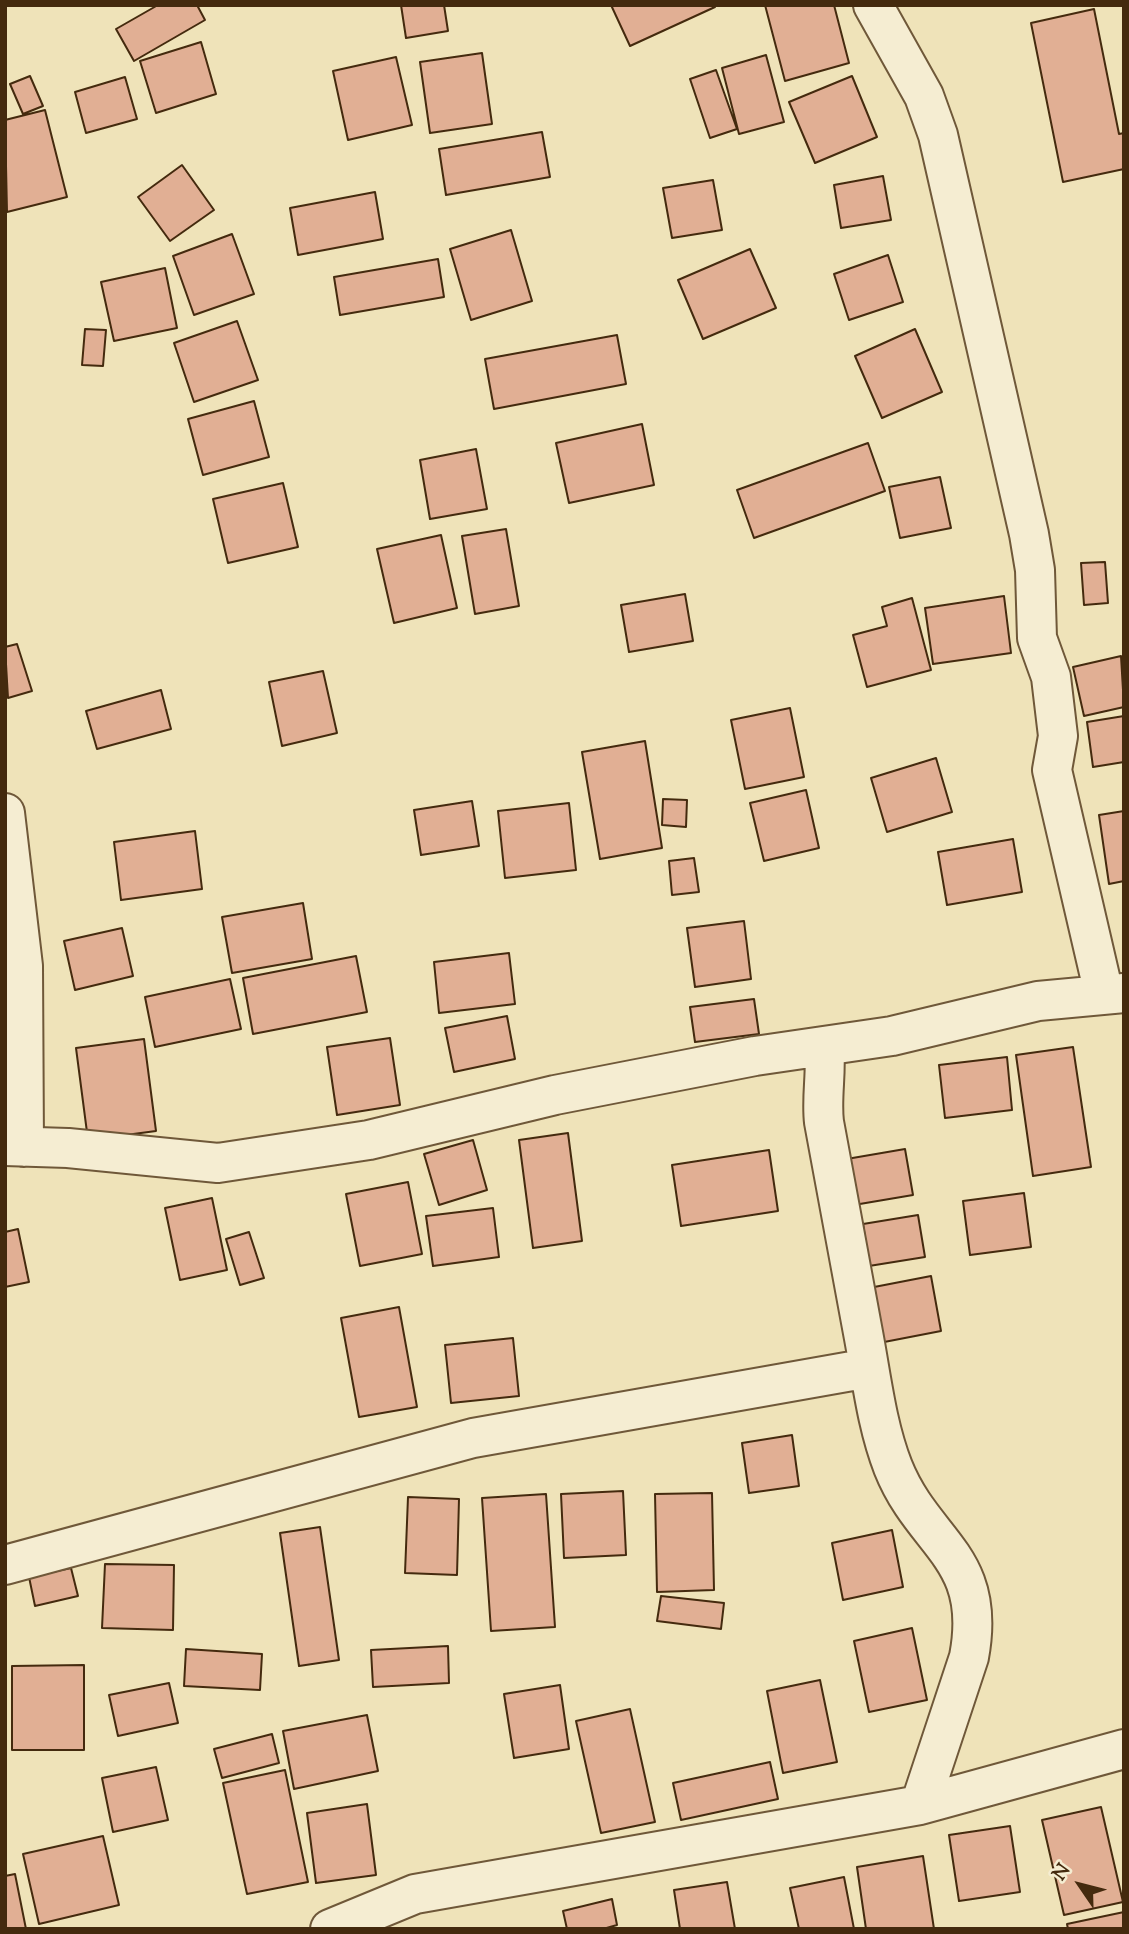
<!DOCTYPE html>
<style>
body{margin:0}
#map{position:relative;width:1129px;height:1934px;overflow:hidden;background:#efe3b9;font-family:"Sorts Mill Goudy",serif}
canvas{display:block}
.frame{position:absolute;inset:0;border:7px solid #442a0e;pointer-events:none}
.north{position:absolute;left:1045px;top:1850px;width:70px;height:70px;-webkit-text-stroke:5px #f5edd2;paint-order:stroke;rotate:305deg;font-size:19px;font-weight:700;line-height:28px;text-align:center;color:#442a0e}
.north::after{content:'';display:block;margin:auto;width:24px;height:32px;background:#442a0e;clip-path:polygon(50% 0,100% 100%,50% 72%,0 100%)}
</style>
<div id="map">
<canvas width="1129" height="1934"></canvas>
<div class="frame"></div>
<div class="north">N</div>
</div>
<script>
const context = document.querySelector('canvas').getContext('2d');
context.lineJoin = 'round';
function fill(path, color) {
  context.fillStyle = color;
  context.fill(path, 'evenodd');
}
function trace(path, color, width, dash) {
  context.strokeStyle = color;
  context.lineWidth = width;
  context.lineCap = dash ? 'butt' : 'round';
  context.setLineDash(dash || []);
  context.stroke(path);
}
const building = new Path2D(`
 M158,5H197L205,20L134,61L116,29Z
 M401,5H444L448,31L406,38Z
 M611,5H715V7L630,46Z
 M765,5H834L849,63L785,81Z
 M1094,9L1119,134L1124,133V169L1063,182L1031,23Z
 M201,42L216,94L156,113L140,61Z
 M482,53L492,124L430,133L420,62Z
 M766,55L784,122L739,134L722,68Z
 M396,57L412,125L348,140L333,71Z
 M716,70L737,129L710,138L690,79Z
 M30,76L43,106L23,114L10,84Z
 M852,76L877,137L815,163L789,102Z
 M125,77L137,119L86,133L75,92Z
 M45,110L67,197L7,212L5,120Z
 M542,132L550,177L446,195L439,149Z
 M182,165L214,210L170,241L138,197Z
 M883,176L891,220L841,228L834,185Z
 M713,180L722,230L672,238L663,188Z
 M375,192L383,239L298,255L290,208Z
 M511,230L532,301L471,320L450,249Z
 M232,234L254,294L194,315L173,256Z
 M750,249L776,308L703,339L678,280Z
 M888,255L903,302L849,320L834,274Z
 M438,259L444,297L340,315L334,277Z
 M165,268L177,328L114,341L101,282Z
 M237,321L258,380L194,402L174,343Z
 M85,329L106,330L103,366L82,365Z
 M915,329L942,392L882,418L855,356Z
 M617,335L626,384L494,409L485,359Z
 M254,401L269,457L203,475L188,419Z
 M642,424L654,485L569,503L556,443Z
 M868,443L885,491L754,538L737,490Z
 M476,449L487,509L430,519L420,460Z
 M940,477L951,528L900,538L889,487Z
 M283,483L298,547L228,563L213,499Z
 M506,529L519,606L475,614L462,536Z
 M441,535L457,608L394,623L377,549Z
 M1105,562L1108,603L1084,605L1081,563Z
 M685,594L693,641L629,652L621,605Z
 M1004,596L1011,653L933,664L925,608Z
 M912,598L931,670L867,687L853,635L887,626L882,607Z
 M17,644L32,691L8,698L5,647Z
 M1121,656L1124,707L1084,716L1073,667Z
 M323,671L337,733L282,746L269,682Z
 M161,690L171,729L97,749L86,711Z
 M790,708L804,777L745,789L731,720Z
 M1124,716V762L1093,767L1087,722Z
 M645,741L662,848L600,859L582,752Z
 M936,758L952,812L887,832L871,778Z
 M806,790L819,848L764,861L750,803Z
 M663,799L687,800L686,827L662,825Z
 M472,801L479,846L421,855L414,810Z
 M569,803L576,870L505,878L498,811Z
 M1124,811V881L1109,884L1099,815Z
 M195,831L202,889L121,900L114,842Z
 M1013,839L1022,892L947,905L938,852Z
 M694,858L699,892L672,895L669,861Z
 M303,903L312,959L232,973L222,917Z
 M744,921L751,979L695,987L687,928Z
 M122,928L133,976L75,990L64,941Z
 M509,953L515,1004L439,1013L434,962Z
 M356,956L367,1012L253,1034L243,978Z
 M230,979L241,1029L155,1047L145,997Z
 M754,999L759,1034L695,1042L690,1007Z
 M507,1016L515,1059L454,1072L445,1028Z
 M390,1038L400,1105L337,1115L327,1047Z
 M144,1039L156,1131L88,1140L76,1048Z
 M1073,1047L1091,1167L1033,1176L1016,1055Z
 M1007,1057L1012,1110L945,1118L939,1065Z
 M568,1133L582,1241L533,1248L519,1140Z
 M473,1140L487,1190L439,1205L424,1154Z
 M905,1149L913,1195L842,1207L835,1161Z
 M769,1150L778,1211L681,1226L672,1165Z
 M408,1182L422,1254L360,1266L346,1194Z
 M1024,1193L1031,1247L970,1255L963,1201Z
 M212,1198L227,1270L180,1280L165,1208Z
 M493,1208L499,1257L433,1266L426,1216Z
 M918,1215L925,1257L869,1266L863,1224Z
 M18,1229L29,1282L5,1287V1232Z
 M249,1232L264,1278L240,1285L226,1239Z
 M931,1276L941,1331L879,1343L869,1288Z
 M399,1307L417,1407L359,1417L341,1318Z
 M513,1338L519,1396L451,1403L445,1345Z
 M792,1435L799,1486L749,1493L742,1443Z
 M623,1491L626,1555L564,1558L561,1494Z
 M712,1493L714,1590L657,1592L655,1494Z
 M546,1494L555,1627L491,1631L482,1498Z
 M408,1497L459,1499L457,1575L405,1573Z
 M320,1527L339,1660L299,1666L280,1533Z
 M892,1530L903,1587L843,1600L832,1543Z
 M105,1564L174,1565L173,1630L102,1628Z
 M71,1568L78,1596L35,1606L29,1577Z
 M661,1596L724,1603L721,1629L657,1621Z
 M912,1628L927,1700L869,1712L854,1641Z
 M448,1646L449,1683L373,1687L371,1650Z
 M186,1649L262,1654L260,1690L184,1686Z
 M84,1665V1750H12V1666Z
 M820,1680L837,1762L783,1773L767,1691Z
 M169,1683L178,1723L118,1736L109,1695Z
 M560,1685L569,1749L514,1758L504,1694Z
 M630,1709L655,1822L601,1833L576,1721Z
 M367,1715L378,1771L294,1789L283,1731Z
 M272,1734L279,1763L222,1778L214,1749Z
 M770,1762L778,1799L681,1820L673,1783Z
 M156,1767L168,1820L113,1832L102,1778Z
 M285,1770L308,1882L247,1894L223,1783Z
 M367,1804L376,1875L316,1883L307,1813Z
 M1101,1807L1123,1902L1064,1915L1042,1820Z
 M1010,1826L1020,1892L959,1901L949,1835Z
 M103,1836L119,1905L39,1924L23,1854Z
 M923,1856L934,1929H866L857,1867Z
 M15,1874L26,1929H5V1876Z
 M844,1877L854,1929H799L790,1888Z
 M727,1882L735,1929H680L674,1890Z
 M612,1899L617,1925L603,1929H567L563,1911Z
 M1124,1912V1929H1068L1067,1924Z`);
fill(building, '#e1af94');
trace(building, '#442a0e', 2);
const minor = new Path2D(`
 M873,5L924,96L938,135L1029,534L1035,570L1037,638L1051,677L1058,736L1052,770L1104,994
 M5,813L23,966L24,1147
 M824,1046C827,1071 821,1097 824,1122C837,1194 850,1266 864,1338C872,1381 877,1426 893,1467C924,1545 988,1556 969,1657L920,1805
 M5,1146L68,1148L218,1163L369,1140L555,1095L755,1056L892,1036L1038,1001L1124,993
 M5,1565L473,1438L869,1368
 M330,1929L415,1894L920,1805L1124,1749`);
trace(minor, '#6f5839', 42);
trace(minor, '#f5edd2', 38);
</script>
